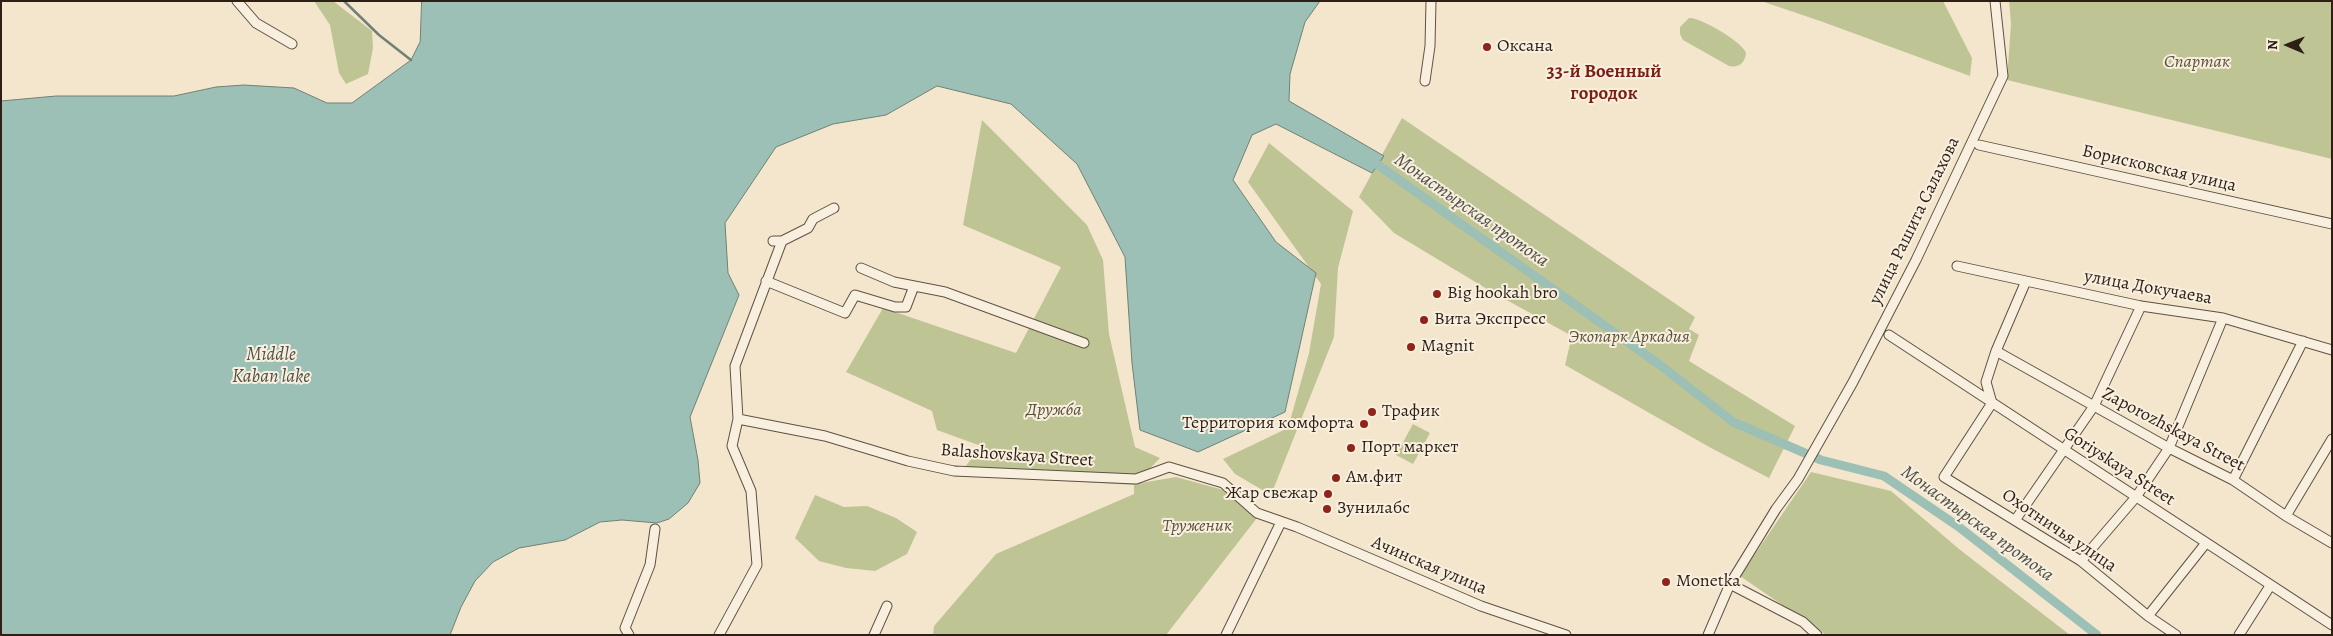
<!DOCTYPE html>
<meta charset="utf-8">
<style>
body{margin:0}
#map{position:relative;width:2333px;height:636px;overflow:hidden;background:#f4e6cd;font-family:Alegreya,serif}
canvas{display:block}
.frame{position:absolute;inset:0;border:2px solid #2d1f16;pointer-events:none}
.north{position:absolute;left:2263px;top:20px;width:50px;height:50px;-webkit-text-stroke:4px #f8efde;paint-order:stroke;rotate:271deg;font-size:14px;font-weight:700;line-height:20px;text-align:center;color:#2d1f16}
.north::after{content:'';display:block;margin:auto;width:18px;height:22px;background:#2d1f16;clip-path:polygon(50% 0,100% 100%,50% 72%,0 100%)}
</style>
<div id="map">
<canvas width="2333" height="636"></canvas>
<div class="frame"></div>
<div class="north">N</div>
</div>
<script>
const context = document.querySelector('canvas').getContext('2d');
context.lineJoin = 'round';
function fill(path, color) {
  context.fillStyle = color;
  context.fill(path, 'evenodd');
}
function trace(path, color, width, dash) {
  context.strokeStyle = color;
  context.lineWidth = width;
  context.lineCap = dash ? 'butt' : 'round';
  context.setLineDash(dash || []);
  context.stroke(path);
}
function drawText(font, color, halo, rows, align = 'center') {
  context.font = font + ' Alegreya,serif';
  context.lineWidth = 4;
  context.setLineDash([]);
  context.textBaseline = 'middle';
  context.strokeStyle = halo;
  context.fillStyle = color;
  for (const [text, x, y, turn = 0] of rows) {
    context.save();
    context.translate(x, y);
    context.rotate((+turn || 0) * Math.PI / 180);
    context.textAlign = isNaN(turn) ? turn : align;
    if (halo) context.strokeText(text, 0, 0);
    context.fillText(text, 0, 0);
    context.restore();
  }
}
fill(new Path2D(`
 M314,1H333L372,31L373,48L368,74L346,84L339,73L330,25Z
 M1761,1H1943L1972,58L1970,76L1823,22Z
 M2009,1H2332V159L2007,80L2011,24Z
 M1689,18C1700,17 1743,42 1746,53C1745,63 1739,68 1729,66L1683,40L1680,34V27Z
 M1402,118L1695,317L1689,329L1699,335L1689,361L1795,426L1769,478L1711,448L1565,365L1572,336L1492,292L1394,233L1359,197Z
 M982,120L1087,225L1103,260L1109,334L1135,447L1160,458L1135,484L1176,477L1231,492L1257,518L1166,635H933L934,626L996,554L1134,494V485L959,475L981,446L937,430L932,411L846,372L883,308L1016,353L1061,267L963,225Z
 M1269,143L1353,211L1338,268L1334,337L1271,495L1235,474L1223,459L1288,428L1309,353L1321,284L1248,182Z
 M1413,424L1430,433L1413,464L1396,455Z
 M1811,472L1891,491L1959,549L2070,635H1826L1740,576Z
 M815,495L844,507L867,506L896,518L917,532L907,554L875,571L846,568L819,561L795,538Z`), '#bfc495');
const water = new Path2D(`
 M422,1H1320L1305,22L1290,74L1289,101L1384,156L1372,173L1276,124L1252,135L1233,180L1276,242L1316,273L1285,412L1198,452L1140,430L1132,363L1125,257L1077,164L1011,104L937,86L886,115L833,124L776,147L725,223L728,273L739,295L690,417L698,460L700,483L688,503L669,519L657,523L622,520L600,522L565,540L519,548L493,562L475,581L461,607L450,635H1V101L56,96H174L216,87L244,85L294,88L327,103H352L411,60L420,42Z`);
fill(water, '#9cc0b5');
trace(water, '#708075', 1);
trace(new Path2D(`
 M344,1L379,35L411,60`), '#708075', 2.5);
trace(new Path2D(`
 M1378,165L1660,365L1733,422L1821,460L1884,476L1959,527L2097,635`), '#9cc0b5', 9);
const minor = new Path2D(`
 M237,1L256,23L292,44
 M1425,81L1430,46L1431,1
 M1979,145L2332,224
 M773,241H782L808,228L813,219L834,208
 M1957,266L2141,306L2223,318L2332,350
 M861,268L894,282L945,292L1084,343
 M766,281L845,313L855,295L895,307H906L914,286
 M2026,281L1996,351L1986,382L1992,403L1944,477L2081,561L2148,616L2176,635
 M1889,335L2332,625
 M1996,351L2169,448L2233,480L2286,516L2332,543
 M738,419L825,436L908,461L954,471L1136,479L1169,467L1223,483L1257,513L1297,527L1481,606L1566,635
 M2233,480L2303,341
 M2286,516L2332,439
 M2016,519L2094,406L2141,306
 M2081,561L2136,497L2169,448L2223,318
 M1730,584L1803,622L1817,635
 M2148,616L2206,543
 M629,635L625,628L650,565L655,529
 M719,635L757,565L751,491L732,446L738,419L735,366L782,241
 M874,635L887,606
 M1226,635L1281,522
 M1708,635L1730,584L1776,509L1798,479L1853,382L1916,260L2003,76L1995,1
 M2239,635L2270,586`);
trace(minor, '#5f5144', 11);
trace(minor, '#f8efde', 9);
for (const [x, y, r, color] of [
 [1487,47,5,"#8f2418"],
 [1437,294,5,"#8f2418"],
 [1424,320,5,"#8f2418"],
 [1411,347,5,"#8f2418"],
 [1372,412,5,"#8f2418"],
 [1364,424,5,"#8f2418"],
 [1351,448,5,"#8f2418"],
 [1336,478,5,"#8f2418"],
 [1328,494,5,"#8f2418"],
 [1327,509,5,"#8f2418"],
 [1666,582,5,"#8f2418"]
]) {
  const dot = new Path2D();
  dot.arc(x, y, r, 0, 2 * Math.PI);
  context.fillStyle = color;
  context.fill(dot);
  trace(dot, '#f8efde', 2);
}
drawText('18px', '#2d1f16', '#f8efde', [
 ["Оксана",1497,47],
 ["Big hookah bro",1447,294],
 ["Вита Экспресс",1434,320],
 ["Magnit",1421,347],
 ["Трафик",1382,412],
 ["Территория комфорта",1354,424,"right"],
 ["Порт маркет",1361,448],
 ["Ам.фит",1346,478],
 ["Жар свежар",1318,494,"right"],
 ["Зунилабс",1337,509],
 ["Monetka",1676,582]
], 'left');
drawText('italic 18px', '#59513c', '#f8efde', [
 ["Спартак",2197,63],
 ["Экопарк Аркадия",1629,338],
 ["Дружба",1054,411],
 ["Труженик",1197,527]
]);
drawText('18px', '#2d1f16', '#f8efde', [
 ["Борисковская улица",2159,169,13],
 ["улица Рашита Салахова",1915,221,-64],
 ["улица Докучаева",2148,288,10],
 ["Zaporozhskaya Street",2173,430,28],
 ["Balashovskaya Street",1017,456,4],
 ["Goriyskaya Street",2119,467,33],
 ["Охотничья улица",2059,531,34],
 ["Ачинская улица",1429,566,23]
]);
drawText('bold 19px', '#7a1f14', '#f8efde', [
 ["33-й Военный",1604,72],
 ["городок",1604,94]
]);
drawText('italic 19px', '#4e4f46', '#f8efde', [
 ["Монастырская протока",1471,211,35],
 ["Middle",271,355],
 ["Kaban lake",271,377],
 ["Монастырская протока",1977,524,36]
]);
</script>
